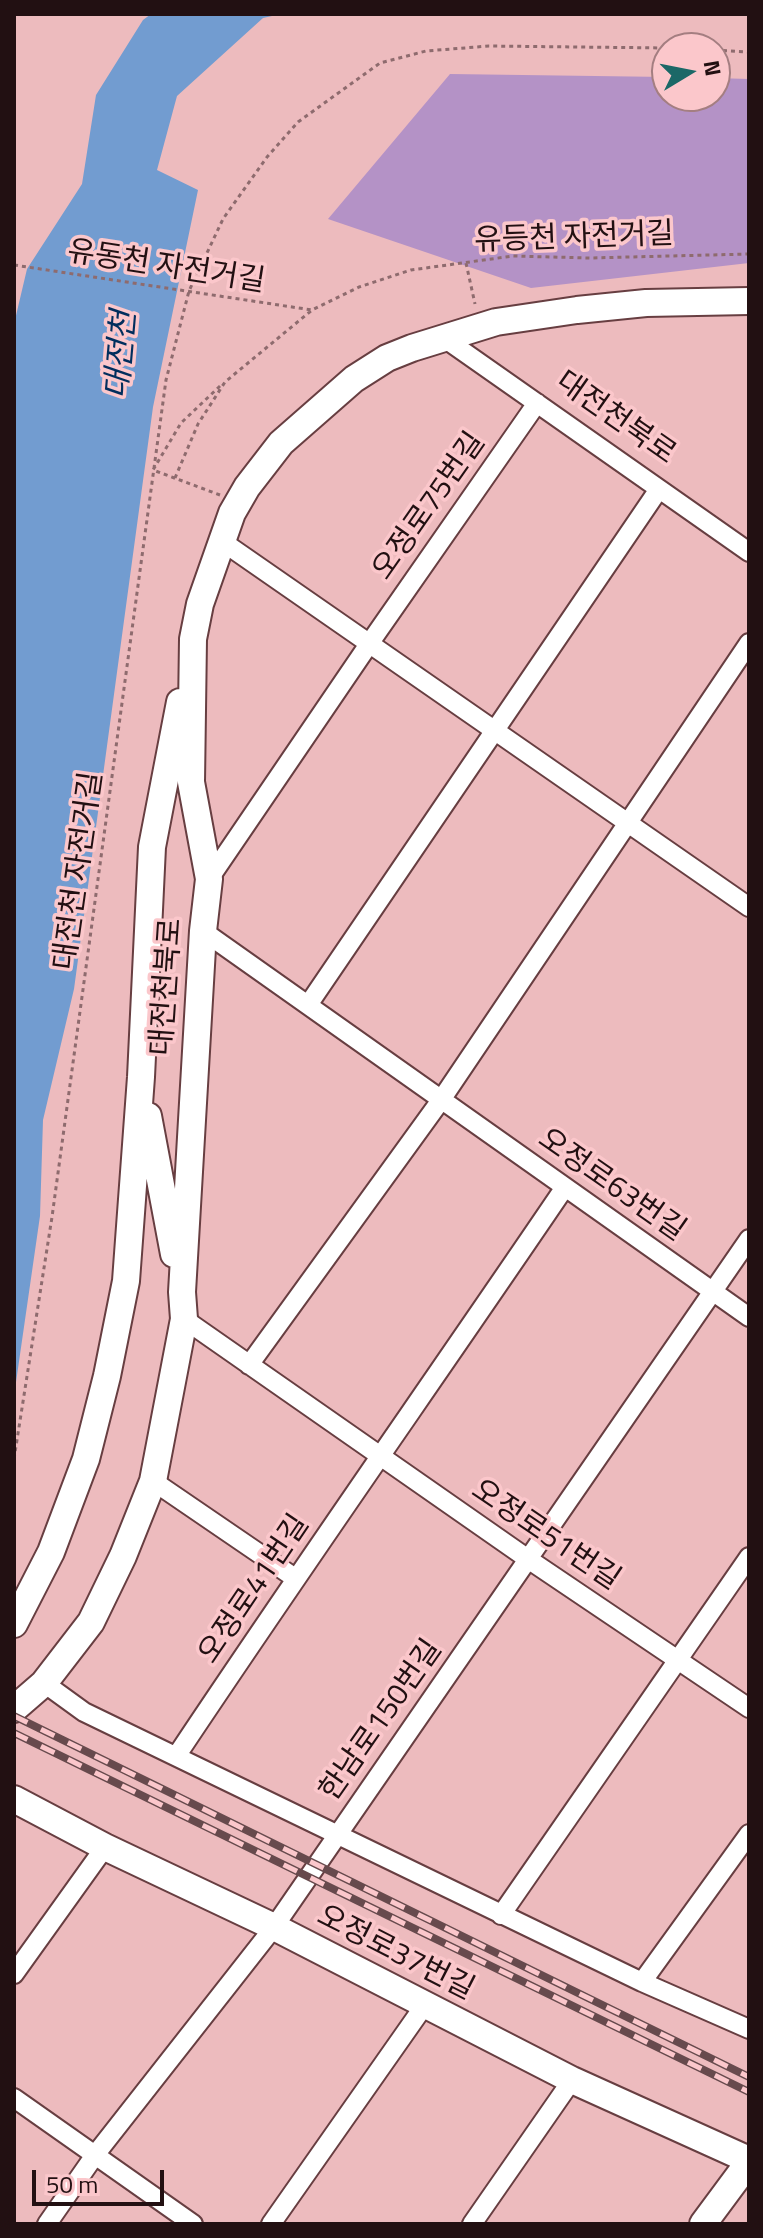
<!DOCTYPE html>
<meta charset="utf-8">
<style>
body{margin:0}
#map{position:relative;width:763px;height:2238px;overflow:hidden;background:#edbbbe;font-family:"Titillium Web",sans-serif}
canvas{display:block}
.frame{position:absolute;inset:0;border:16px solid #221012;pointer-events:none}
.north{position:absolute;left:651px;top:32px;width:80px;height:80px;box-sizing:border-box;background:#fbc7cb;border:2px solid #a47e81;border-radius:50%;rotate:80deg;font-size:22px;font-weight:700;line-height:32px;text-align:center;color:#221012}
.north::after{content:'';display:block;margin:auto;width:28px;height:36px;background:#1b6867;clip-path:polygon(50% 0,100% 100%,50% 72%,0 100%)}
.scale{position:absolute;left:32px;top:2170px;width:132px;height:36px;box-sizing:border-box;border:4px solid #221012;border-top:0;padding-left:10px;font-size:24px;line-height:28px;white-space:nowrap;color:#221012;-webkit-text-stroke:6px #fbc7cb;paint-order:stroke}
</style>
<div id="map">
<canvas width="763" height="2238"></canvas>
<div class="frame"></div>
<div class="north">N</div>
<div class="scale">50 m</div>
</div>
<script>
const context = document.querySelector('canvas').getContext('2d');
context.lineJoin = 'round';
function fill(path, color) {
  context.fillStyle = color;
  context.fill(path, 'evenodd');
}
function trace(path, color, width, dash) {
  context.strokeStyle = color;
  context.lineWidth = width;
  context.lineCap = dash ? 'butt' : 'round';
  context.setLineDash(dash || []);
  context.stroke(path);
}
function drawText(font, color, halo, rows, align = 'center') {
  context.font = font + ' "Titillium Web","Noto Sans KR",sans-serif';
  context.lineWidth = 7;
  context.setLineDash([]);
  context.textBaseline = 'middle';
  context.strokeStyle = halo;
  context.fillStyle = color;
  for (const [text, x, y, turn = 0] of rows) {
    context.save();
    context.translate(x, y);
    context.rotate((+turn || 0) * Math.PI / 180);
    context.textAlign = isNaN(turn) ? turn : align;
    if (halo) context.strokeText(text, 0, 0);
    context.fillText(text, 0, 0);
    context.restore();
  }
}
fill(new Path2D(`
 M450,74L667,77V96H715V78L749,79V263L531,288L328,219Z`), '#b492c6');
fill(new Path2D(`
 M151,14H281L263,18L177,96L157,170L198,190L153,407L74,989L43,1120L40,1216L14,1396V324L27,269L82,184L96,95L143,20Z`), '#729cd0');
const street = new Path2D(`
 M444,338L749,552
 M223,542L749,907
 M209,879L369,644L537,403
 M203,931L749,1317
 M308,1005L659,489
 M184,1319L528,1559L749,1708
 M249,1365L441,1100L749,643
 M153,1481L295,1578
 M44,1683L84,1712L642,1982L749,2029
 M177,1755C304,1564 436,1377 565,1187
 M501,1915L749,1557
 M14,1974L105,1847
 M642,1982L749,1834
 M14,2098L193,2224
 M47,2224L95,2155L274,1927L749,1239
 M271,2224L424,2006
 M472,2224L572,2080`);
const secondary = new Path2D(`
 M148,1116L174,1254
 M14,1624L51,1552L86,1459L107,1376L126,1281L141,1077L152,847L180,702
 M14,1709L44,1683L91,1622L123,1556L153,1481L184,1319L182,1292L203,931L209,879L191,782L193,639L200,604L232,513L247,487L281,443L354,379L387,358L412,348L496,322L577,310L646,303L749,301
 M14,1799L105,1847L274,1927L572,2080L749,2160
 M703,2224L749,2162`);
trace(street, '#673e41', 22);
trace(secondary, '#673e41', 30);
trace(new Path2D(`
 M715,50L749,52
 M466,263L475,304
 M14,265L312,310
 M175,478L198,424L225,382L312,310L359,287L411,270L513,256L590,258L749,254
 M220,495L153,470L181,423L220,386
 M14,1459L52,1217L166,380L189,291L223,219L267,157L298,122L380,63L426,51L489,46L667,48`), '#8e6b6e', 3, [4, 4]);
trace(street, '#fff', 18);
trace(secondary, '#fff', 26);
const rail = new Path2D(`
 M14,1716L749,2077
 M14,1733L749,2092`);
trace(rail, '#674a4d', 8);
trace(rail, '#fbc7cb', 5, [15]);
drawText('30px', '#221012', '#fbc7cb', [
 ["유등천 자전거길",574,239,-2],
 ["유동천 자전거길",166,268,9],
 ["대전천북로",615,419,35],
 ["오정로75번길",430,507,-55],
 ["대전천 자전거길",80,871,-82],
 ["대전천북로",168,987,-86],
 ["오정로63번길",611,1186,35],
 ["오정로51번길",545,1536,34],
 ["오정로41번길",255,1590,-56],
 ["한남로150번길",382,1721,-55],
 ["오정로37번길",395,1954,27]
]);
drawText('italic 32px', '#012e5d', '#fbc7cb', [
 ["대전천",123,355,-85]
]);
</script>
